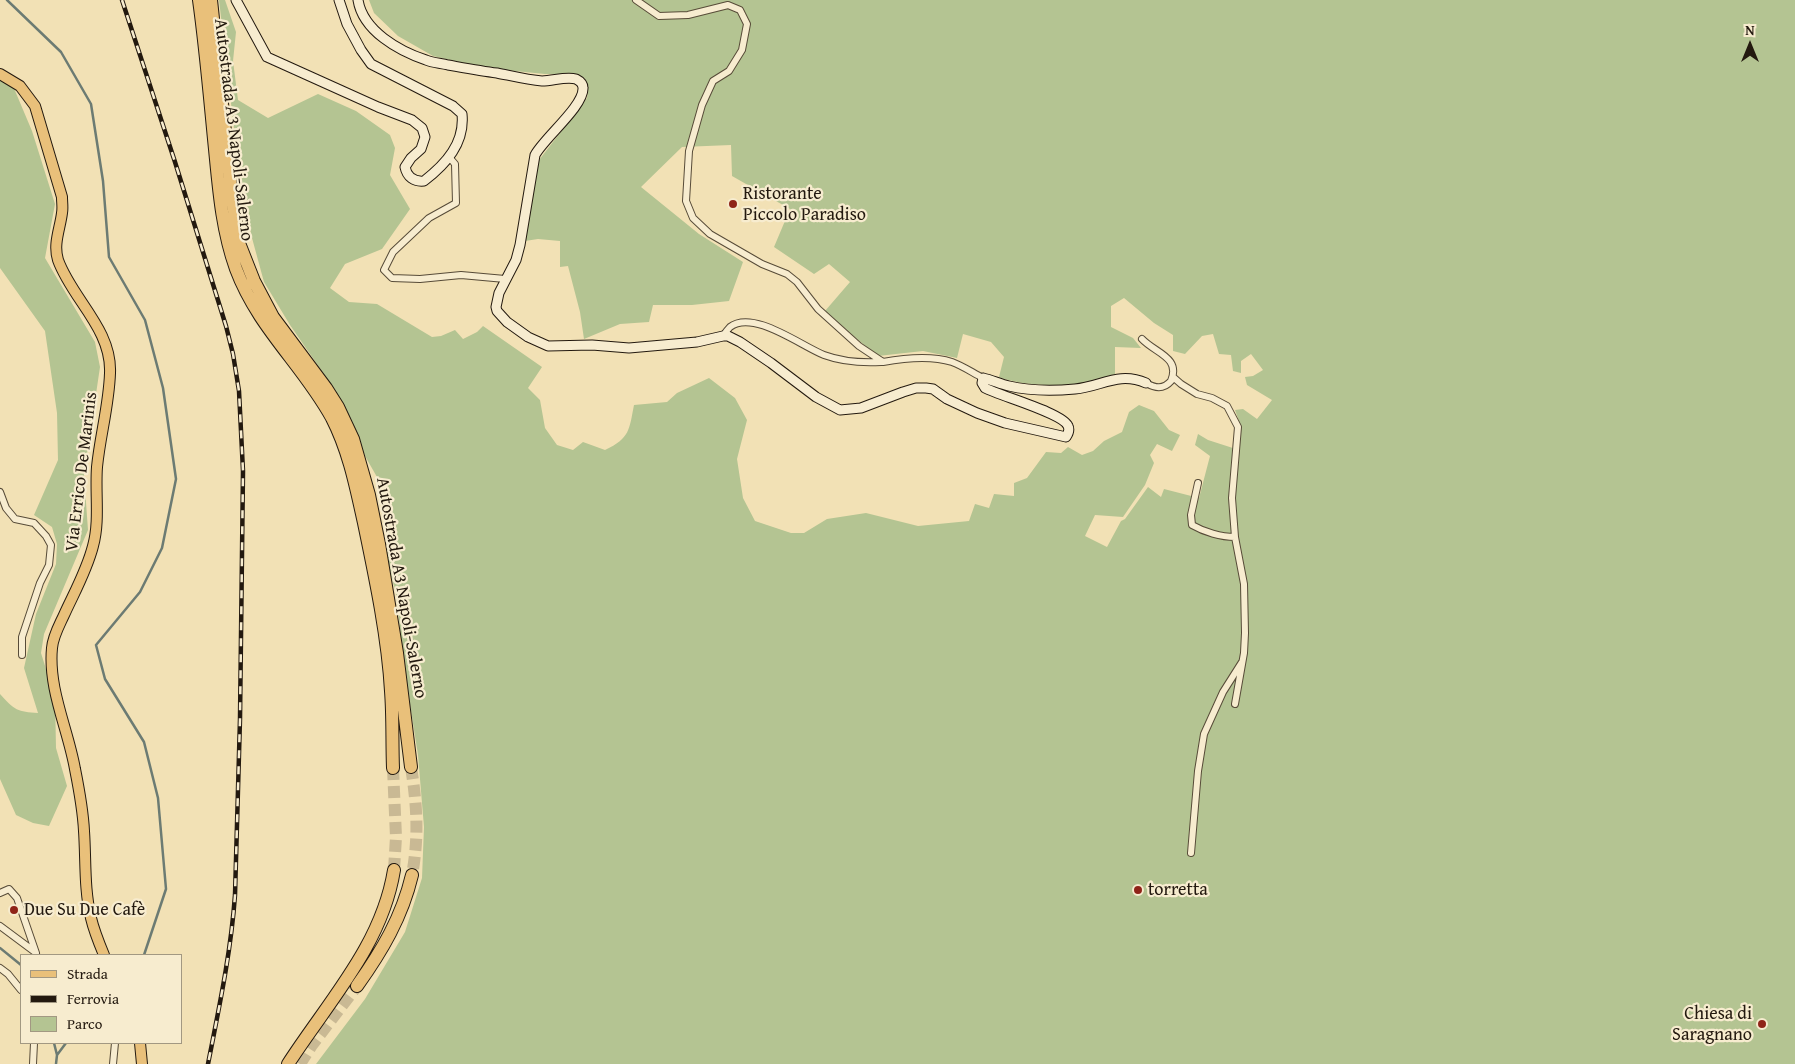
<!DOCTYPE html>
<meta charset="utf-8">
<style>
body{margin:0}
#map{position:relative;width:1795px;height:1064px;overflow:hidden;background:#f2e1b5;font-family:"Gentium Book Plus",serif}
canvas{display:block}
.legend{position:absolute;left:20px;top:954px;width:162px;height:90px;box-sizing:border-box;background:#f7eccf;border:1px solid #a29882;margin:0;padding:6px 9px;list-style:none;font-size:15px;color:#23190f}
.legend li{display:flex;align-items:center;gap:10px;height:25px}
.legend b{width:25px;border:1px solid #a29882}
.north{position:absolute;left:1725px;top:20px;width:50px;height:50px;-webkit-text-stroke:4px #f7eccf;paint-order:stroke;rotate:0deg;font-size:14px;font-weight:700;line-height:20px;text-align:center;color:#23190f}
.north::after{content:'';display:block;margin:auto;width:18px;height:22px;background:#23190f;clip-path:polygon(50% 0,100% 100%,50% 72%,0 100%)}
</style>
<div id="map">
<canvas width="1795" height="1064"></canvas>
<ul class="legend">
<li><b style="height:6px;background:#e9c07a"></b>Strada</li>
<li><b style="height:6px;background:#23190f"></b>Ferrovia</li>
<li><b style="height:14px;background:#b4c492"></b>Parco</li>
</ul>
<div class="north">N</div>
</div>
<script>
const context = document.querySelector('canvas').getContext('2d');
context.lineJoin = 'round';
function fill(path, color) {
  context.fillStyle = color;
  context.fill(path, 'evenodd');
}
function trace(path, color, width, dash) {
  context.strokeStyle = color;
  context.lineWidth = width;
  context.lineCap = dash ? 'butt' : 'round';
  context.setLineDash(dash || []);
  context.stroke(path);
}
function drawText(font, color, halo, rows, align = 'center') {
  context.font = font + ' "Gentium Book Plus",serif';
  context.lineWidth = 4.5;
  context.setLineDash([]);
  context.textBaseline = 'middle';
  context.strokeStyle = halo;
  context.fillStyle = color;
  for (const [text, x, y, turn = 0] of rows) {
    context.save();
    context.translate(x, y);
    context.rotate((+turn || 0) * Math.PI / 180);
    context.textAlign = isNaN(turn) ? turn : align;
    if (halo) context.strokeText(text, 0, 0);
    context.fillText(text, 0, 0);
    context.restore();
  }
}
fill(new Path2D(`
 M219,0H225L236,32L233,61L238,100L268,118L318,94L356,111L390,135L395,148L390,175L410,209L382,249L345,264L330,288L349,302L377,304L432,337L441,336L455,330L463,339L477,332L483,326L542,367L528,388L540,400L545,428L557,445L573,450L583,442L605,450C630,438 629,430 634,405L667,402L677,393L709,378L735,398L747,420L737,459L743,498L755,521L791,533H804L827,519L866,513L918,526L969,521L975,504L989,508L994,494L1014,496V483L1027,478L1046,452L1061,453L1068,447L1082,455L1093,451L1104,441L1122,432L1129,412L1139,405L1154,411L1169,430L1180,435L1172,451L1157,444L1150,455L1154,463L1145,485L1123,517L1095,515L1085,536L1107,547L1121,521L1125,519L1148,487L1161,497L1164,489L1199,498L1210,456L1195,445L1198,434L1208,440L1239,450L1241,427L1235,410L1243,409L1257,419L1272,400L1247,385L1245,377L1253,376L1263,370L1251,354L1241,361V373L1233,371L1231,355L1219,354L1213,334L1202,336L1185,354L1173,351V335L1154,323L1124,298L1111,306V327L1133,338L1141,348L1115,347V374C1105,377 1095,381 1085,383C1064,388 1018,385 999,377L1004,357L991,342L963,334L957,358L923,351L878,356L842,327L825,311L850,282L829,264L814,274L774,247L790,209L732,176L731,145L682,147L641,187L699,234L743,262L729,301L692,305H653L649,322L620,324L584,339L580,312L568,266L560,267V241L538,239L525,241L532,189L539,160L587,98L588,87L584,78L576,74H545L485,68L433,56L398,36L374,13L369,0H1795V1064H316L365,999L405,932L422,878L424,827L418,755L405,673L396,594L388,563L385,503L377,477L365,456L352,421L330,383L290,325L264,282L252,238L241,189Z
 M0,80L13,86L32,131L55,204L45,258L95,342L100,367L84,475L88,530L44,634L41,653L55,698L56,748L67,786L49,826L33,823L16,815L0,779V694C14,710 18,712 38,713L24,668L36,614L56,564L57,544L52,527L34,515L58,460L57,413L45,331L0,268Z`), '#b4c492');
trace(new Path2D(`
 M7,0L61,52L91,104L103,181L109,257L145,320L163,388L176,479L162,548L140,592L96,645L105,679L144,742L158,798L166,889L144,955
 M0,948L21,965
 M54,1043L57,1055L56,1064
 M57,1055L66,1043`), '#6c7b73', 2.5);
trace(new Path2D(`
 M411,767C417,805 419,837 412,875
 M393,768L396,837L394,870
 M300,1064L312,1045L357,986`), '#c9b994', 12, [12, 6]);
const street = new Path2D(`
 M636,0L659,16L688,15L728,5L740,10L747,24L742,50L729,71L713,81L702,105L689,151L686,201L693,218L710,234L762,264L787,274L797,282L818,309L859,346L883,362C905,358 930,355 952,362C963,366 973,373 983,378
 M449,157L455,164L456,203L429,218L393,252L384,270L392,278L420,279L461,275L505,279
 M723,336C725,333 727,330 730,327C753,309 801,346 824,355C843,362 862,363 881,362
 M1142,339C1155,353 1181,357 1171,381C1163,390 1155,388 1146,383
 M1173,377L1181,384L1197,394L1212,398L1227,406L1238,427L1232,498L1235,537L1244,584L1245,633L1244,653L1235,704
 M1198,483L1191,515L1192,525C1204,532 1221,537 1235,537
 M0,492L6,508L15,519L34,523L46,536L51,545L49,565L40,583L22,637V655
 M1191,853L1198,771L1204,734L1223,692L1242,662
 M0,893L9,889L17,898L36,953
 M0,926L35,952
 M0,968L8,974L21,990
 M33,1064L34,1043
 M113,1064L115,1043`);
const secondary = new Path2D(`
 M236,0L267,57L378,107L412,120L422,128L425,137L421,149L411,158L405,167C407,177 414,182 424,181C446,164 465,143 462,114L453,106L371,64L361,50L347,24L339,0
 M358,0C363,31 399,51 426,60C433,63 441,63 448,65C465,68 481,71 497,73C512,76 528,80 542,81C553,81 566,76 576,79C580,81 583,84 583,88C584,106 544,138 535,155L520,245L516,260L499,293L496,307L497,311L507,322L528,337L548,346L592,345L629,348L697,342L723,336H728L740,342L771,363L816,397L840,410L861,408L903,392L916,388H926L933,389L947,399L977,413L1005,423L1066,437C1068,434 1070,430 1068,426C1063,413 1000,396 985,388L982,383L983,378C992,380 1000,384 1009,386C1030,391 1053,391 1075,389C1101,387 1118,371 1146,383`);
const primary = new Path2D(`
 M0,74L20,86L35,106L62,197C62,203 63,208 62,213C60,229 53,244 58,260C72,299 112,329 110,373C109,405 100,436 97,467C95,493 100,521 93,546C87,570 74,593 64,615C59,626 53,636 52,648C48,689 68,729 75,769C79,789 83,810 84,831C86,860 84,889 91,918C94,931 99,943 104,955
 M140,1043L142,1064`);
const highway = new Path2D(`
 M199,0C206,50 210,99 215,149C219,190 222,230 236,269C258,328 303,365 332,418C349,451 356,487 364,523C375,576 388,637 391,691C393,716 392,742 393,768
 M211,0L232,197L239,243L254,281L273,317L326,388L338,407L353,439L369,495L379,544L397,653L411,767
 M357,986C382,951 402,917 412,875
 M288,1064C328,1002 382,945 394,870`);
trace(street, '#574b38', 8);
trace(secondary, '#23190f', 11);
trace(primary, '#23190f', 12);
trace(highway, '#23190f', 14);
trace(street, '#f7eccf', 6);
trace(secondary, '#f7eccf', 9);
trace(primary, '#e9c07a', 10);
trace(highway, '#e9c07a', 12);
const rail = new Path2D(`
 M122,0L175,162L226,326L233,354L239,391L243,471L240,719L235,895C231,952 219,1008 208,1064`);
trace(rail, '#23190f', 4.5);
trace(rail, '#f7eccf', 2.5, [8]);
for (const [x, y, r, color] of [
 [733,204,5,"#8f2418"],
 [1138,890,5,"#8f2418"],
 [14,910,5,"#8f2418"],
 [1762,1024,5,"#8f2418"]
]) {
  const dot = new Path2D();
  dot.arc(x, y, r, 0, 2 * Math.PI);
  context.fillStyle = color;
  context.fill(dot);
  trace(dot, '#f7eccf', 2);
}
drawText('18px', '#23190f', '#f7eccf', [
 ["Autostrada A3 Napoli-Salerno",233,130,83],
 ["Via Errico De Marinis",82,472,-83],
 ["Autostrada A3 Napoli-Salerno",401,588,80]
]);
drawText('18px', '#23190f', '#f7eccf', [
 ["Ristorante",743,194],
 ["Piccolo Paradiso",743,215],
 ["torretta",1148,890],
 ["Due Su Due Cafè",24,910],
 ["Chiesa di",1752,1014,"right"],
 ["Saragnano",1752,1035,"right"]
], 'left');
</script>
